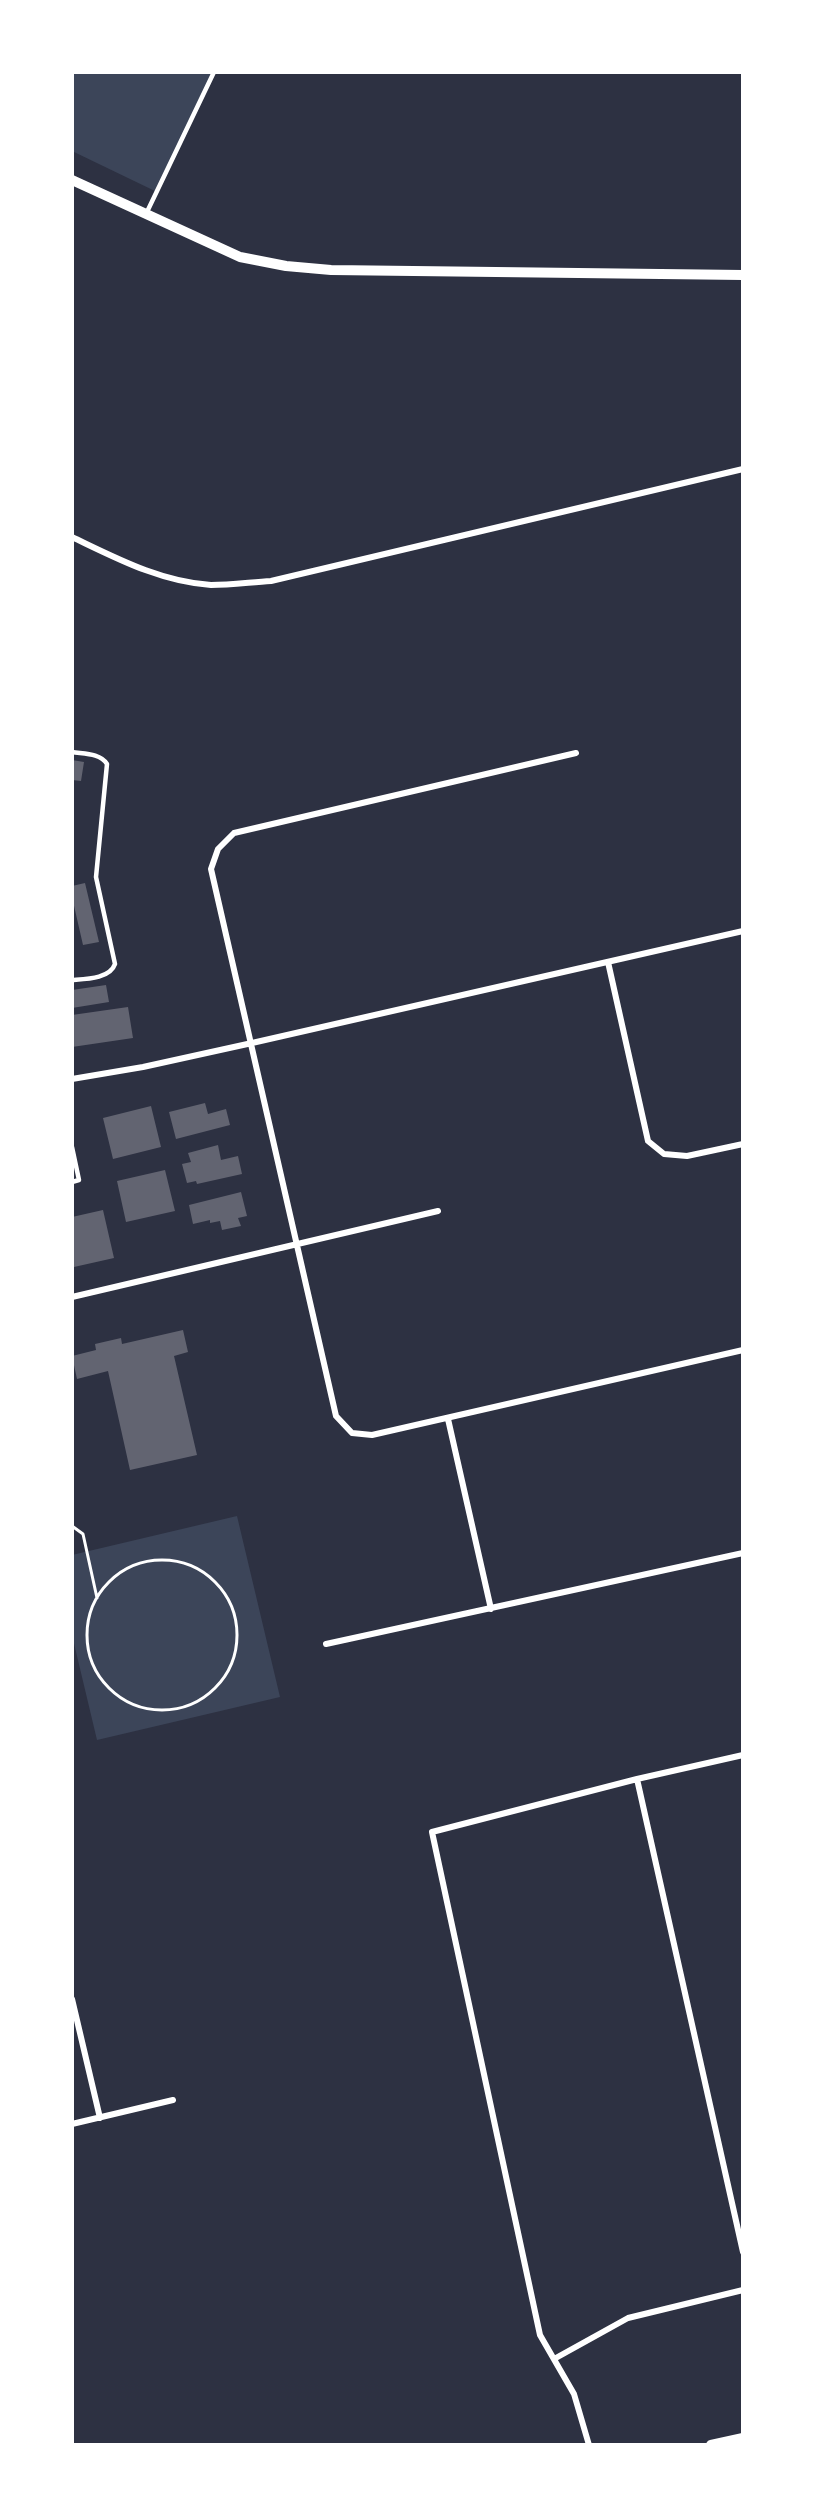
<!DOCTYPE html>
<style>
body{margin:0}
#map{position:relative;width:815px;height:2517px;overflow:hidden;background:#2d3142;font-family:Arial,sans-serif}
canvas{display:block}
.frame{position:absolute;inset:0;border:74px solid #fff;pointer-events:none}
</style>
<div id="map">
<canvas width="815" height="2517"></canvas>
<div class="frame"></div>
</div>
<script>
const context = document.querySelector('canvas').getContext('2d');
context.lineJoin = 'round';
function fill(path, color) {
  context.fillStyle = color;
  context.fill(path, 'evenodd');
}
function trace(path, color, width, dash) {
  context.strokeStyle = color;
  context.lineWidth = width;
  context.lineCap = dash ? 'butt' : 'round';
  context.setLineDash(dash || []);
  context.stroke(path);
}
fill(new Path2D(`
 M72,72H214L157,192L72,151Z
 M237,1516L280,1697L97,1740L72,1635V1555Z`), '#3c4559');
fill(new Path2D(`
 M72,760L84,762L81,781L72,780Z
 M85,883L99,942L83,945L72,897V886Z
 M106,985L109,1002L72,1008V990Z
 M128,1007L133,1038L72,1047V1015Z
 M205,1103L208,1114L226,1109L230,1125L176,1139L169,1112Z
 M151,1106L161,1147L113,1159L103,1118Z
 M218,1145L221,1160L238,1156L242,1174L197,1184L196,1181L187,1183L182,1164L191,1162L188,1153Z
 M165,1170L175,1211L126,1222L117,1181Z
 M241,1192L247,1216L238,1218L241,1226L222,1230L220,1221L210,1223V1220L193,1224L189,1205Z
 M103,1210L114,1258L74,1267L72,1217Z
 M183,1330L188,1352L174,1356L197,1455L130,1470L108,1371L77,1379L72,1356L96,1350L95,1344L121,1338L122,1344Z`), '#626471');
trace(new Path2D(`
 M72,1526L83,1534L97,1598
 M87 1635a75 75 0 1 1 150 0a75 75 0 1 1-150 0Z`), '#fff', 3);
trace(new Path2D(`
 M146,214L214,72
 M72,752C84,754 100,753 107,764L96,877L115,964C110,979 85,979 72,980
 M72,1147L79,1180L72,1182`), '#fff', 4.5);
trace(new Path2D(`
 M72,537C116,558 161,582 211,585C231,585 252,582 271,581L743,469
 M576,753L234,833L218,849L211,869L336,1416L352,1433L372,1435L743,1350
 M608,962L648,1141L664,1154L687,1156L743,1144
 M72,1079L143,1067L252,1043L743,931
 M72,1297L438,1211
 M448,1419L491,1609
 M326,1644L743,1553
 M637,1779L743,2252
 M72,1999L100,2118
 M72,2124L173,2100
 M554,2359L628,2318L743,2290
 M589,2445L574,2394L540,2335L432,1832L637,1779L743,1755`), '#fff', 6);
trace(new Path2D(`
 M72,180L240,257L286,266L331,270L743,275
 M711,2445L743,2438`), '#fff', 10);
</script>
